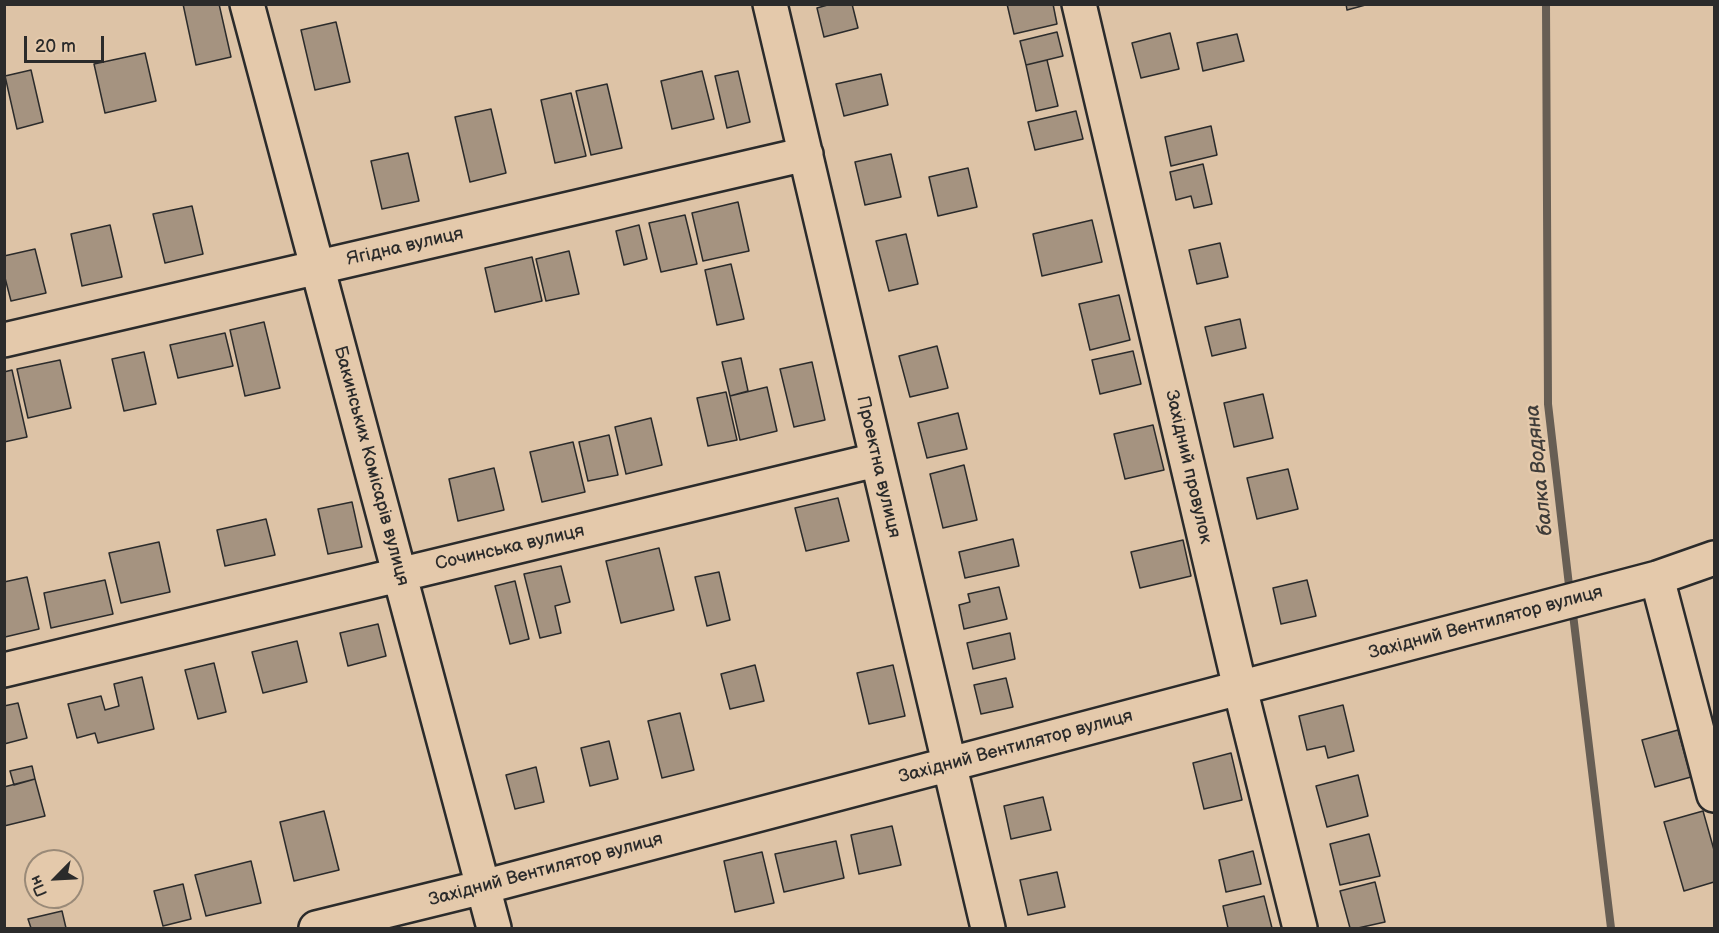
<!DOCTYPE html>
<meta charset="utf-8">
<style>
body{margin:0}
#map{position:relative;width:1719px;height:933px;overflow:hidden;background:#ddc3a6;font-family:"Balsamiq Sans",sans-serif}
canvas{display:block}
.frame{position:absolute;inset:0;border:6px solid #2b2b2b;pointer-events:none}
.north{position:absolute;left:24px;top:849px;width:60px;height:60px;box-sizing:border-box;background:#e4c9ab;border:2px solid #9a8a78;border-radius:50%;rotate:246deg;font-size:16px;font-weight:700;line-height:24px;text-align:center;color:#2b2b2b}
.north::after{content:'';display:block;margin:auto;width:21px;height:27px;background:#2b2b2b;clip-path:polygon(50% 0,100% 100%,50% 72%,0 100%)}
.scale{position:absolute;left:24px;top:36px;width:80px;height:27px;box-sizing:border-box;border:3px solid #2b2b2b;border-top:0;padding-left:8px;font-size:18px;line-height:21px;white-space:nowrap;color:#2b2b2b;-webkit-text-stroke:4px #e4c9ab;paint-order:stroke}
</style>
<div id="map">
<canvas width="1719" height="933"></canvas>
<div class="frame"></div>
<div class="north">Пн</div>
<div class="scale">20 m</div>
</div>
<script>
const context = document.querySelector('canvas').getContext('2d');
context.lineJoin = 'round';
function trace(path, color, width, dash) {
  context.strokeStyle = color;
  context.lineWidth = width;
  context.lineCap = dash ? 'butt' : 'round';
  context.setLineDash(dash || []);
  context.stroke(path);
}
function fill(path, color) {
  context.fillStyle = color;
  context.fill(path, 'evenodd');
}
function drawText(font, color, halo, rows, align = 'center') {
  context.font = font + ' "Balsamiq Sans",sans-serif';
  context.lineWidth = 5;
  context.setLineDash([]);
  context.textBaseline = 'middle';
  context.strokeStyle = halo;
  context.fillStyle = color;
  for (const [text, x, y, turn = 0] of rows) {
    context.save();
    context.translate(x, y);
    context.rotate((+turn || 0) * Math.PI / 180);
    context.textAlign = isNaN(turn) ? turn : align;
    if (halo) context.strokeText(text, 0, 0);
    context.fillText(text, 0, 0);
    context.restore();
  }
}
trace(new Path2D(`
 M1546,4L1548,404L1570,594
 M1572,606L1611,928`), '#675e54', 8);
const building = new Path2D(`
 M183,4H219L231,57L196,65Z
 M831,4H852L858,28L824,37L817,8Z
 M1007,4H1053L1057,24L1014,34Z
 M1346,4H1369L1347,10Z
 M336,22L350,82L315,90L301,30Z
 M1057,32L1063,56L1026,65L1020,41Z
 M1170,33L1179,69L1141,78L1132,43Z
 M1237,34L1244,61L1203,71L1197,43Z
 M145,53L156,101L105,113L94,64Z
 M1047,60L1058,106L1036,111L1026,65Z
 M31,70L43,122L17,129L5,76Z
 M702,71L714,119L672,129L661,81Z
 M738,71L750,122L727,128L715,76Z
 M881,74L888,105L844,116L836,84Z
 M607,84L622,148L591,155L576,91Z
 M571,93L586,156L555,163L541,100Z
 M491,109L506,173L470,182L455,117Z
 M1076,111L1083,139L1035,150L1028,122Z
 M1211,126L1217,155L1171,166L1165,137Z
 M408,153L419,201L382,209L371,161Z
 M891,154L901,197L865,205L855,162Z
 M1203,164L1212,204L1194,208L1191,196L1176,200L1170,172Z
 M968,168L977,207L938,216L929,177Z
 M738,202L749,251L703,261L692,213Z
 M192,206L203,254L165,263L153,214Z
 M685,215L697,264L661,272L649,223Z
 M1092,220L1102,262L1042,276L1033,234Z
 M110,225L122,277L82,286L71,234Z
 M639,225L647,259L624,265L616,231Z
 M906,234L918,284L889,291L876,241Z
 M1220,243L1228,277L1197,284L1189,250Z
 M35,249L46,293L11,301L4,274V256Z
 M569,251L579,294L546,301L536,259Z
 M532,257L542,301L495,312L485,268Z
 M731,264L744,319L717,325L705,270Z
 M1119,295L1130,340L1090,350L1079,304Z
 M1240,319L1246,348L1212,356L1205,327Z
 M264,322L280,388L245,396L230,330Z
 M225,333L233,366L178,378L170,345Z
 M937,346L948,388L910,397L899,356Z
 M1133,351L1141,384L1100,394L1092,360Z
 M144,352L156,404L124,411L112,359Z
 M741,358L748,391L730,396L722,362Z
 M60,360L71,408L28,418L17,369Z
 M812,362L825,420L794,427L780,369Z
 M12,370L27,437L4,442V372Z
 M767,387L777,431L740,440L730,396Z
 M726,392L737,440L708,446L697,398Z
 M1263,394L1273,438L1234,447L1224,403Z
 M958,413L967,449L927,458L918,423Z
 M651,418L662,465L626,474L615,427Z
 M1153,425L1164,470L1125,479L1114,434Z
 M609,435L618,475L588,481L579,442Z
 M573,442L585,492L542,502L530,452Z
 M964,465L977,520L943,528L930,474Z
 M494,468L504,510L458,521L449,479Z
 M1288,469L1298,509L1257,519L1247,478Z
 M838,498L849,541L806,551L795,508Z
 M352,502L362,547L328,554L318,509Z
 M266,519L275,555L225,566L217,530Z
 M1013,539L1019,566L965,578L959,552Z
 M1183,540L1191,576L1140,588L1131,552Z
 M159,542L170,592L121,603L109,553Z
 M659,548L674,610L621,623L606,561Z
 M561,566L570,602L555,606L561,633L540,638L524,574Z
 M719,572L730,620L707,626L695,577Z
 M27,577L39,629L5,637L4,582Z
 M105,580L113,614L51,628L44,593Z
 M1307,580L1316,616L1281,624L1273,588Z
 M515,581L529,639L510,644L495,586Z
 M999,587L1007,619L964,629L959,605L970,602L968,594Z
 M378,624L386,656L348,666L340,633Z
 M1010,633L1015,659L973,669L967,643Z
 M297,641L307,682L263,693L252,652Z
 M214,663L226,712L198,719L185,670Z
 M755,665L764,701L730,709L721,674Z
 M893,665L905,716L869,724L857,673Z
 M142,677L154,729L98,743L95,733L77,738L68,704L101,696L105,710L119,706L114,684Z
 M1006,678L1013,707L981,714L974,685Z
 M18,703L27,738L4,744V706Z
 M1343,705L1354,751L1328,758L1325,746L1307,750L1299,716Z
 M680,713L694,770L662,778L648,721Z
 M1678,730L1691,777L1655,787L1642,740Z
 M609,741L618,779L590,786L581,748Z
 M1231,753L1242,800L1204,809L1193,763Z
 M32,766L35,779L14,785L10,771Z
 M536,767L544,802L515,809L506,775Z
 M1358,775L1368,816L1327,827L1316,786Z
 M35,779L45,816L4,826V787Z
 M1043,797L1051,830L1011,839L1004,806Z
 M324,811L339,870L294,881L280,822Z
 M1703,811L1714,850V882L1684,891L1664,822Z
 M892,826L901,865L859,874L851,835Z
 M1369,834L1380,876L1340,885L1330,844Z
 M836,841L844,878L784,892L775,854Z
 M1253,851L1261,884L1226,892L1219,860Z
 M762,852L774,903L735,912L724,861Z
 M251,861L261,903L206,916L195,875Z
 M1057,872L1065,907L1028,915L1020,880Z
 M1375,882L1385,922L1358,928H1350L1340,891Z
 M183,884L191,919L163,926L154,891Z
 M1264,896L1272,928H1228L1223,906Z
 M62,911L66,928H31L28,919Z`);
fill(building, '#a59380');
trace(building, '#2b2b2b', 1.5);
const minor = new Path2D(`
 M247,4L494,928
 M770,4L988,928
 M1079,4L1240,688L1300,928
 M4,340L806,154
 M1657,578L1714,795
 M4,670L876,460
 M316,928L483,887L1657,578L1714,558`);
trace(minor, '#2b2b2b', 38);
trace(minor, '#e4c9ab', 33);
drawText('18px', '#2b2b2b', '#e4c9ab', [
 ["Ягідна вулиця",405,247,-13],
 ["Бакинських Комісарів вулиця",371,466,75],
 ["Проектна вулиця",878,467,77],
 ["Західний провулок",1188,467,77],
 ["Сочинська вулиця",510,548,-13],
 ["Західний Вентилятор вулиця",1486,623,-15],
 ["Західний Вентилятор вулиця",1016,747,-15],
 ["Західний Вентилятор вулиця",546,870,-15]
]);
drawText('italic 20px', '#3f3c39', '#e4c9ab', [
 ["балка Водяна",1540,470,-96]
]);
</script>
